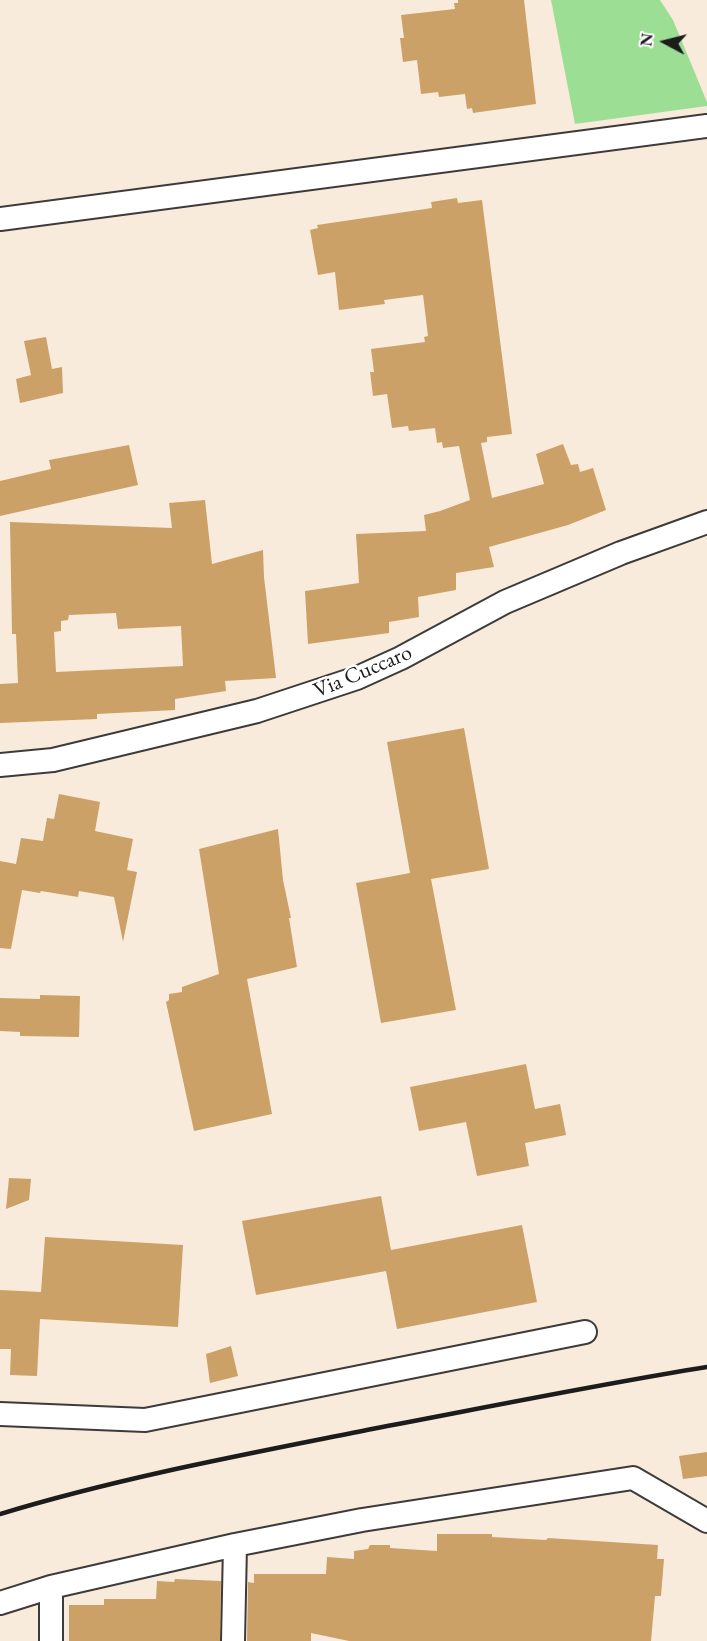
<!DOCTYPE html>
<style>
body{margin:0}
#map{position:relative;width:707px;height:1641px;overflow:hidden;background:#f9ebdc;font-family:"EB Garamond",serif}
canvas{display:block}
.north{position:absolute;left:635px;top:12px;width:60px;height:60px;-webkit-text-stroke:4px #fff;paint-order:stroke;rotate:277deg;font-size:16px;font-weight:700;line-height:24px;text-align:center;color:#1c1c1c}
.north::after{content:'';display:block;margin:auto;width:21px;height:27px;background:#1c1c1c;clip-path:polygon(50% 0,100% 100%,50% 72%,0 100%)}
</style>
<div id="map">
<canvas width="707" height="1641"></canvas>
<div class="north">N</div>
</div>
<script>
const context = document.querySelector('canvas').getContext('2d');
context.lineJoin = 'round';
function fill(path, color) {
  context.fillStyle = color;
  context.fill(path, 'evenodd');
}
function trace(path, color, width, dash) {
  context.strokeStyle = color;
  context.lineWidth = width;
  context.lineCap = dash ? 'butt' : 'round';
  context.setLineDash(dash || []);
  context.stroke(path);
}
function drawText(font, color, halo, rows, align = 'center') {
  context.font = font + ' "EB Garamond",serif';
  context.lineWidth = 5;
  context.setLineDash([]);
  context.textBaseline = 'middle';
  context.strokeStyle = halo;
  context.fillStyle = color;
  for (const [text, x, y, turn = 0] of rows) {
    context.save();
    context.translate(x, y);
    context.rotate((+turn || 0) * Math.PI / 180);
    context.textAlign = isNaN(turn) ? turn : align;
    if (halo) context.strokeText(text, 0, 0);
    context.fillText(text, 0, 0);
    context.restore();
  }
}
fill(new Path2D(`
 M551,0H660L673,20L707,102V106L575,124Z`), '#9dde95');
fill(new Path2D(`
 M458,0H524L536,104L473,113L472,108L467,109L465,94L439,97L438,92L421,94L417,60L403,62L400,38H404L401,15L455,9L454,3H458Z
 M457,198L458,203L482,200L512,434L487,437V442L481,443L492,498L544,484L536,454L563,444L571,465L578,464L580,472L593,468L606,510L568,525L489,547L494,567L456,573V590L418,597L419,617L389,622V633L308,644L305,591L359,583L356,534L426,531L424,515L440,511L470,500L459,446L443,448L442,442L437,443L435,428L409,431L408,426L392,428L387,394L373,396L370,372H374L371,349L425,342L424,337L428,336L423,295L384,300L385,304L339,310L335,272L318,275L310,230L318,228L317,225L432,208L431,202Z
 M46,337L52,369L62,367L63,393L20,403L16,379L31,375L24,341Z
 M129,445L138,485L0,516V481L51,469L49,460Z
 M205,500L212,564L263,550L264,577L276,678L225,681L226,691L175,699V710L97,714V719L0,723V684L18,683L16,634H12L10,522L172,528L169,503ZM116,613L118,629L181,626L183,666L56,672L54,632L61,631V621L68,620L69,615Z
 M464,728L489,869L431,879L456,1010L381,1023L356,883L410,873L387,742Z
 M59,794L100,802L95,831L133,839L127,870L137,872L123,942L114,897L79,891L78,897L41,891L40,893L22,890L11,949L0,948V861L16,864L21,838L43,841L47,818L54,819Z
 M278,829L283,880L291,918H289L297,967L247,979L272,1114L194,1131L166,1002L169,1000V994L182,992V987L219,974L199,849Z
 M40,995L80,996L79,1037L20,1036V1032L0,1031V998L40,999Z
 M526,1064L535,1109L560,1104L566,1135L525,1143L529,1166L477,1176L466,1122L419,1131L410,1087Z
 M9,1178L31,1179L29,1200L6,1209Z
 M381,1196L391,1250L522,1225L537,1302L397,1329L386,1271L256,1295L242,1221Z
 M45,1237L183,1245L178,1327L40,1319L37,1376L10,1375L11,1349H0V1290L41,1292Z
 M231,1346L238,1376L210,1383L206,1354Z
 M707,1452V1476L683,1479L679,1456Z
 M437,1534H492V1537L546,1540L548,1538L658,1545L657,1559H664L661,1596H655L651,1641H349L311,1633V1641H247L248,1582L254,1583V1574H326L327,1557L354,1559V1551L368,1549L370,1545H390V1548L437,1551Z
 M175,1579L221,1581L220,1641H69V1605H104V1599H156L157,1581L174,1582Z`), '#cca167');
const minor = new Path2D(`
 M0,219L707,126
 M0,765L53,760L257,711L357,678L401,658L505,602L621,553L707,522
 M0,1414L145,1420L585,1332
 M51,1587V1641
 M0,1603L51,1587L235,1545L362,1520L633,1478L707,1521
 M233,1641L235,1545`);
trace(minor, '#3d3b39', 26);
trace(minor, '#fff', 22);
trace(new Path2D(`
 M0,1514C122,1477 247,1454 372,1429C483,1408 595,1385 707,1367`), '#1c1c1c', 4.5);
drawText('22px', '#1c1c1c', '#fff', [
 ["Via Cuccaro",363,672,-23]
]);
</script>
